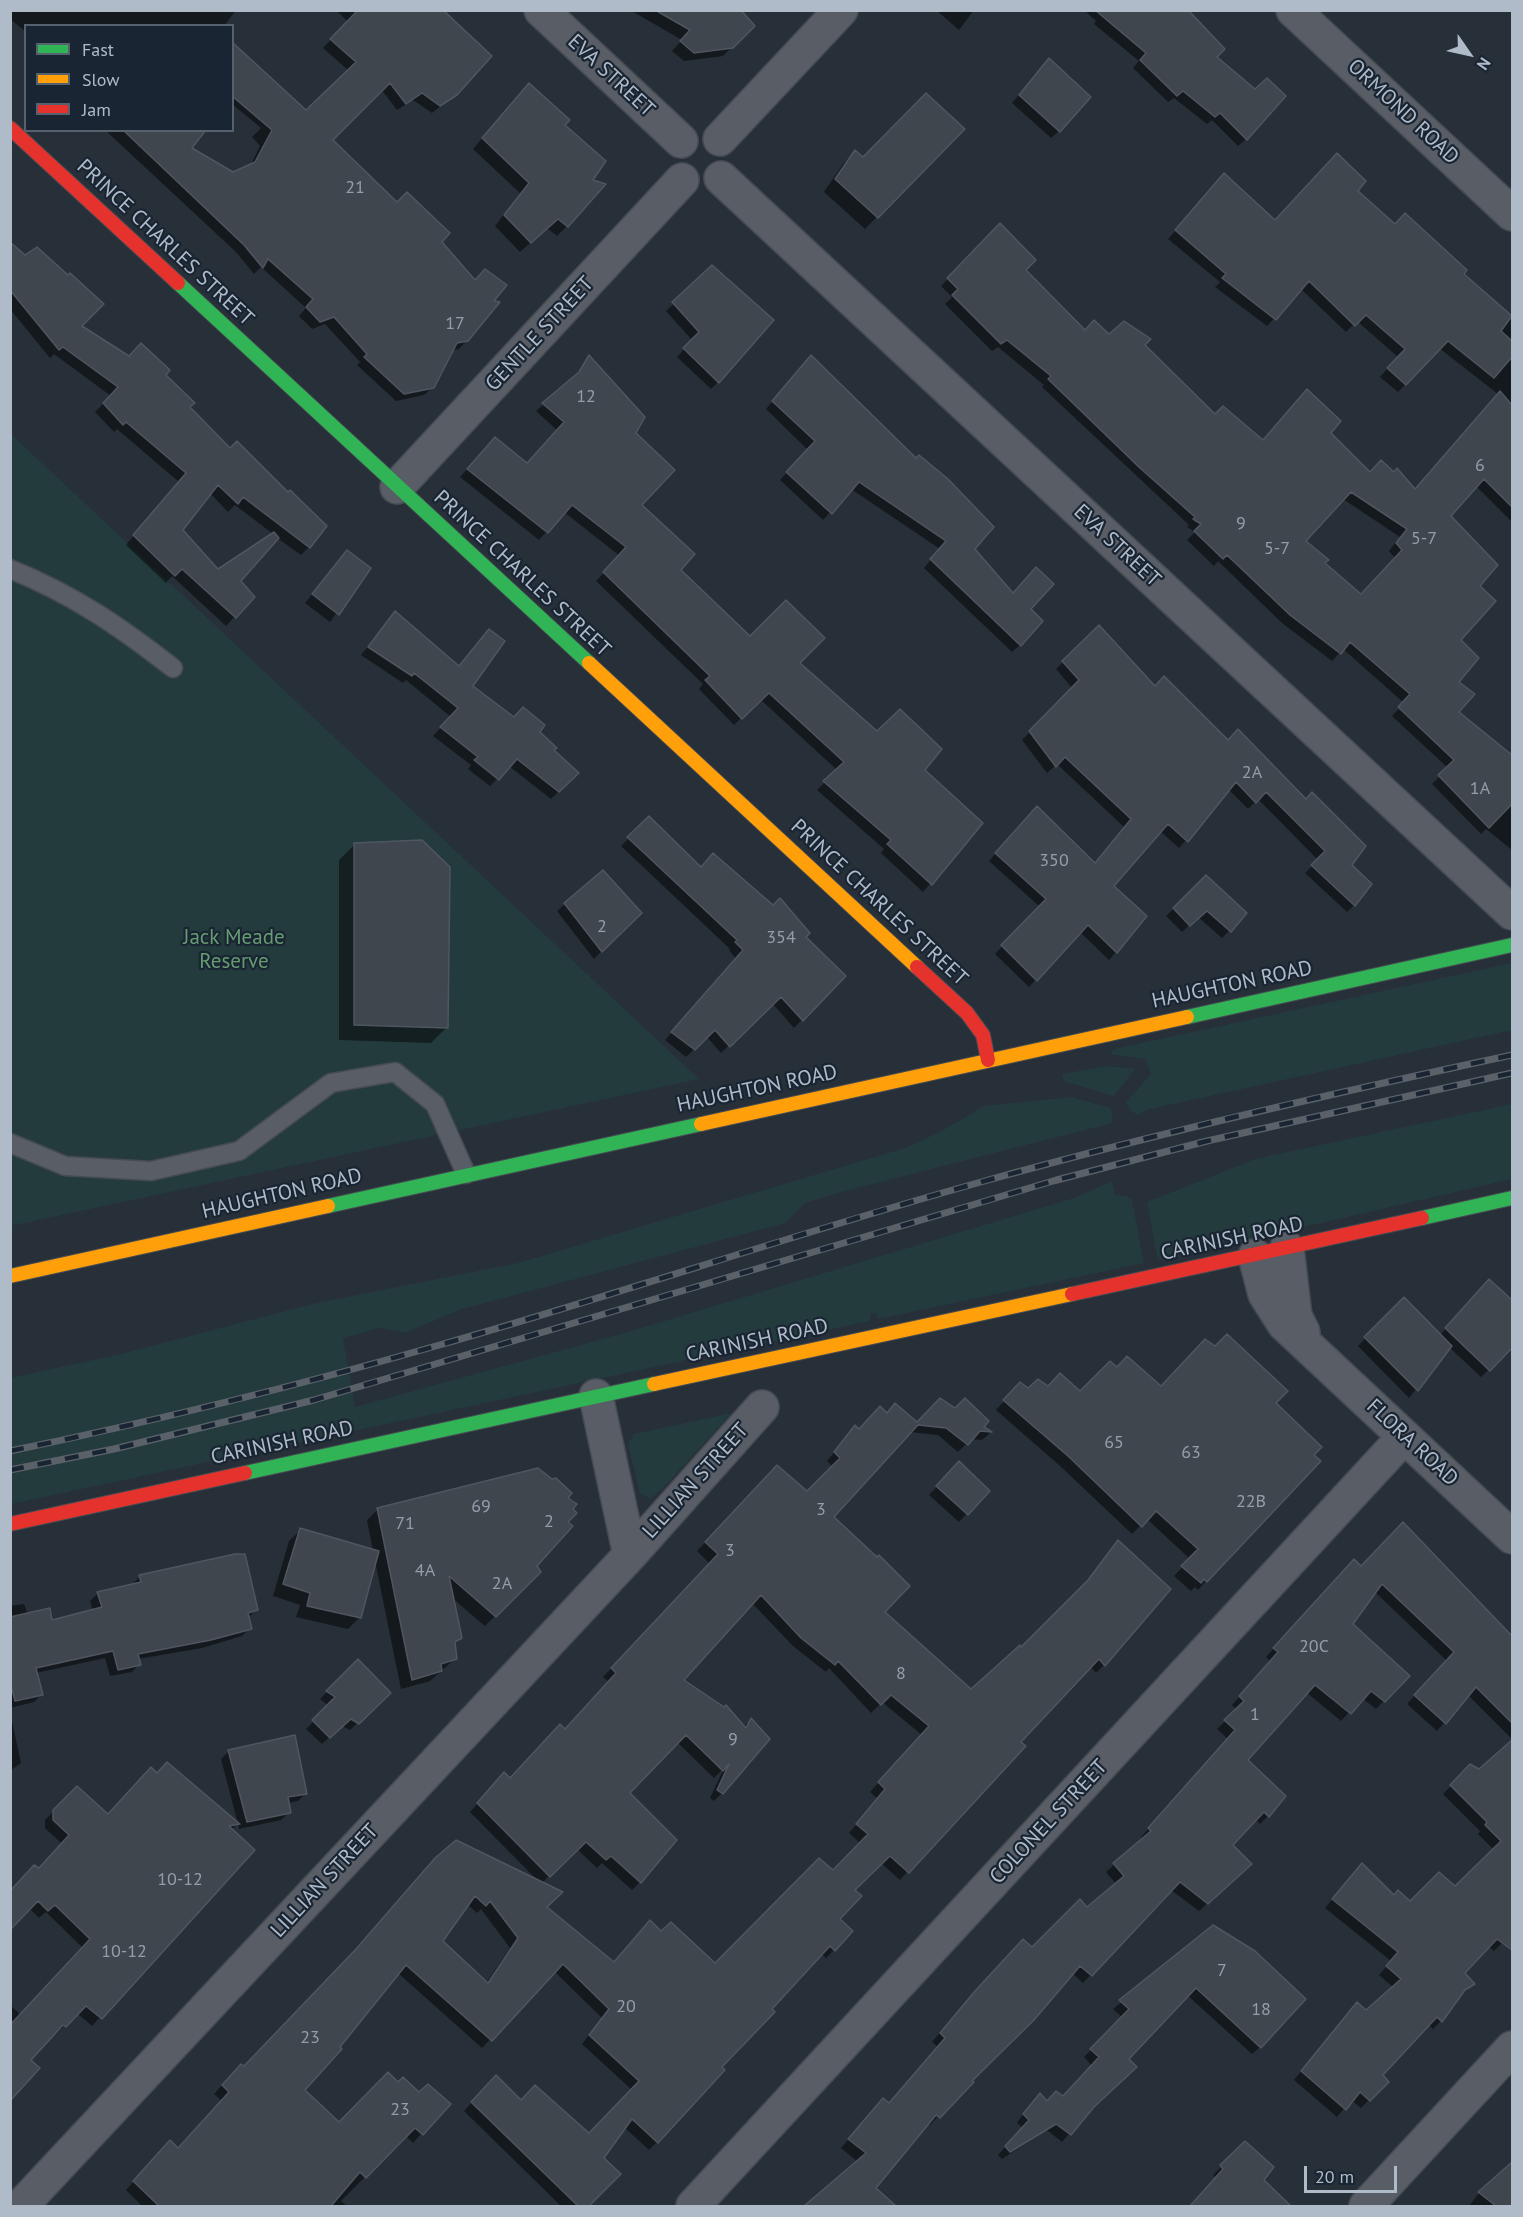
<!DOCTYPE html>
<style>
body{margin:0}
#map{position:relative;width:1523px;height:2217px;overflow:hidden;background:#272f38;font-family:"PT Sans",sans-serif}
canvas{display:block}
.frame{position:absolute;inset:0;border:12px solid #b0bbca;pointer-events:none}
.legend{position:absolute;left:24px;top:24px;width:210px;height:108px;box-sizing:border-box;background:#1a2533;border:2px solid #56616f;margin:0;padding:8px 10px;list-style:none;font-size:18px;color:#b0bbca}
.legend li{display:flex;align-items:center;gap:12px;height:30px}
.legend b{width:30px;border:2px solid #56616f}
.north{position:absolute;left:1439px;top:24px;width:60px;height:60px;-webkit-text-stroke:4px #1a2533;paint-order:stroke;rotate:124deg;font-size:16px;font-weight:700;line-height:24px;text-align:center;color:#b0bbca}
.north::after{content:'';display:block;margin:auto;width:21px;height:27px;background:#b0bbca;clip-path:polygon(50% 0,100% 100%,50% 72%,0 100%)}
.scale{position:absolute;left:1304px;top:2166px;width:93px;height:27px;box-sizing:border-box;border:3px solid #b0bbca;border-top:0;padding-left:8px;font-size:18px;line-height:21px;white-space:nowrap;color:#b0bbca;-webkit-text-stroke:4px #1a2533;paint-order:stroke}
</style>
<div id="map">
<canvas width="1523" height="2217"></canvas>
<div class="frame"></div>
<ul class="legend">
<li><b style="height:8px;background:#30b455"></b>Fast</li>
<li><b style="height:8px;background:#ff9f0a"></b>Slow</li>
<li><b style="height:8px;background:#e5322d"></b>Jam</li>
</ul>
<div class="north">N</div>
<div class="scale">20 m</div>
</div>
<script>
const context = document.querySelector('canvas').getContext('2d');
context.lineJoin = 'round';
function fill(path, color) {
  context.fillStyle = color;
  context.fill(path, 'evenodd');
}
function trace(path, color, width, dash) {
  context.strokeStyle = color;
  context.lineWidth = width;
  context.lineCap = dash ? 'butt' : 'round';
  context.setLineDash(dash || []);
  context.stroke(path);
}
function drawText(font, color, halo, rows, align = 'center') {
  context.font = font + ' "PT Sans",sans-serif';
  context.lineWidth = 4.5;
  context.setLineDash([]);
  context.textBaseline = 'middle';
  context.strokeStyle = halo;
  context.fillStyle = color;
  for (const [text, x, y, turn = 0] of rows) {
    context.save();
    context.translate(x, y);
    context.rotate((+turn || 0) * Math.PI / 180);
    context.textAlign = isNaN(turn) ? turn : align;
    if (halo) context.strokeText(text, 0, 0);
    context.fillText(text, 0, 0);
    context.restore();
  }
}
fill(new Path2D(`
 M11,434L699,1079L15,1225L11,1222Z
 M1512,963V1030L1146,1110L1138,1115L1131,1111L1126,1102L1151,1074L1146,1059L1110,1054L1114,1049Z
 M1107,1066L1135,1069L1114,1096L1064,1081L1062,1074Z
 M1071,1097L1111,1108L1113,1123L837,1193L805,1203L786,1223L462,1309L405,1333L380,1328L343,1338L355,1407L628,1332L1074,1198L1112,1181L1115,1195L1126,1196L1132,1200L1144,1263L878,1319L876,1313H871L870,1321L11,1504L10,1378L121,1354L312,1304L518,1263L905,1148L940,1132L984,1106Z
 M1512,1104V1179L1161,1260L1157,1256L1147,1202L1255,1159Z
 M732,1413L663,1488L650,1499L640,1493L628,1444L634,1434Z`), '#243b3e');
fill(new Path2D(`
 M10,10H236L224,26H26V32L10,19Z
 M336,10H441L456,94L432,113L413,100L397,110L381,89L331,140L440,242L492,302L467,340L459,349L452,350L433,387L424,395L396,401L357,365L360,362L325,324L312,329L299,316L306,308L261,267L254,274L236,252L105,130H204L189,148L233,174L250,166L260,146L252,137L261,128L232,104V45L306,112L349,71L323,48L348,22Z
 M630,10H739L753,26L723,56L684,61L672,51L682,40Z
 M936,10H974L959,30Z
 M1084,10H1188L1215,57L1246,139L1238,146L1212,120L1207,124L1174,98L1168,102L1133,68L1139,61L1094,24L1096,21Z
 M1042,68L1059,131L1051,138L1012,103Z
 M519,95L563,125L591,181L567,226L557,236L547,228L520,252L495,226L520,193L473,149Z
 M962,129L865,229L824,192L843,164L855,152L863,159Z
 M1217,183L1275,221L1356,191L1395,226L1462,274L1512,317V522L1476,486L1449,516L1478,587L1459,640L1457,712L1512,757V762L1505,771L1512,779V850L1486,829L1481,834L1432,784L1448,768L1392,716L1404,703L1343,649L1332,661L1282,623L1218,561L1214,566L1187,540L1195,532L1187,527L1189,525L1042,387L1044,385L998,347L992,351L945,304L952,297L941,286L1000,225L1024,270L1084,332L1143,345L1215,416L1263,442L1329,433L1369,474L1414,490L1498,394L1439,348L1398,392L1380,377L1398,357L1357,321L1346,332L1301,289L1267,326L1215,287L1220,282L1168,239ZM1343,499L1400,537L1389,551L1395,558L1361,596L1323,564L1304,541Z
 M10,244L80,327L164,375L309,547L301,555L277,538L239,581L253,597L226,626L172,576L166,583L126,545L179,482L117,429L114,432L95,412L111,396L54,354L50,358L10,309ZM210,493L228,512L235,505L273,534L218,571L181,530Z
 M712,268L718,382L711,389L677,357L692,340L666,311Z
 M589,357L634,433L640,505L678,571L750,638L797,663L981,823L923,892L881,853L884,849L817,790L837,770L760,699L734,725L699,689L703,684L596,581L620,556L564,512L539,540L460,477L487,447L526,464L557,430L536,411L573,379Z
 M804,364L1012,595L1029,609L1020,645L1012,652L924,568L940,549L851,489L823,520L780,480L808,450L766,409Z
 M347,552L369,568L330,622L305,603Z
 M395,613L471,686L514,718L538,732L552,750L577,773L551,799L509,766L490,786L468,769L471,765L433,736L451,717L406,680L403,683L361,655Z
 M1099,627L1155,688L1350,865L1354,905L1347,912L1305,873L1318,860L1258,799L1248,809L1229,790L1179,848L1160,831L1112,886L1116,952L1109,960L1080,932L1029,987L995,954L1040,907L989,861L1029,816L1094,864L1124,827L1057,764L1047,773L1022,740L1073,689L1056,669Z
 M649,818L700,869L804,937L844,976L794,1028L772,1003L721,1053L707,1037L686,1057L665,1040L736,959L729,950L730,949L621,846Z
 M355,844L447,1027L431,1043L339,1040V860Z
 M1206,877L1230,930L1222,938L1198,917L1182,932L1166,916Z
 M565,904L640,913L594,959L557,911Z
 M1490,1281L1512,1302V1331L1504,1340L1512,1347L1481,1377L1449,1347L1409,1398L1358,1346L1404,1299L1440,1335Z
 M1117,1369L1161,1388L1274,1403L1206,1581L1198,1590L1195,1587L1191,1591L1174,1576L1190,1559L1147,1519L1132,1534L1059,1465L996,1410L1012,1393L1048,1387L1080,1393Z
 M887,1414L917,1424L982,1427L990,1433L982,1440L971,1439L958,1452L938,1435L909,1432L832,1517L883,1612L971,1691L1021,1649L1080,1590L1118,1542L1104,1665L1096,1673L1090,1666L1019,1742L900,1880L881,1863L853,1890L837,1919L834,1950L826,1958L821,1953L720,2067L657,2142L649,2150L624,2127L602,2159L618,2174L587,2206H561L464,2111L487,2085L589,2135L632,2090L582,2044L602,2018L554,1971L482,2048L398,1973L303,2090L339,2124L398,2084L448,2104L413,2143L406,2136L341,2201L347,2206H227L210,2191L195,2206H142L126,2190L162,2150H177L222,2101L214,2094L232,2074L244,2068L348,1959L427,1868L537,1880L470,1812L496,1783L509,1780L565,1731L609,1682L603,1677L710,1564L697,1551L768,1475L807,1493L833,1467L827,1461L855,1427L858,1431ZM752,1603L793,1646L826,1672L829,1668L871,1713L882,1702L922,1735L870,1792L878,1799L849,1833L861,1844L833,1872L715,1965L661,1933L641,1931L613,1963L545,1907L542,1883L577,1849L597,1868L602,1863L632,1890L640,1882L675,1840L628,1793L677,1742L714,1778L724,1768L710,1798L714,1801L722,1793L751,1720L744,1727L682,1681ZM467,1904L477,1913L481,1909L510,1948L486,1983L441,1941Z
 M959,1463L988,1491L959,1522L929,1495Z
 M538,1469L535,1566L539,1572L485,1626L452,1598L461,1638L454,1645L456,1658L430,1681L401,1689L375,1561L360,1617L348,1629L296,1617L300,1605L273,1596L289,1541L301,1530L373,1551L367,1520L377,1510Z
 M1403,1525L1512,1638V1739L1468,1695L1437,1731L1407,1704L1447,1661L1375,1592L1351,1624L1408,1676L1376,1709L1362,1698L1341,1721L1306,1692L1246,1760L1268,1816L1260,1824L1255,1819L1231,1845L1242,1872L1199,1911L1171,1890L1083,1983L1072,1973L930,2125L928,2123L874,2188L894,2206H806L858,2162L841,2148L875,2108L889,2105L938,2047L932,2042L967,2001L1015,1949H1032L1087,1909L1116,1884L1106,1872L1143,1839L1141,1837L1228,1739L1217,1729L1237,1710L1232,1705L1271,1662L1266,1657L1346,1569L1361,1568Z
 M243,1553L256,1610L248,1618L250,1628L242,1636L202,1648L138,1659L139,1664L132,1672L110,1676L105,1658L36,1673L41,1695L34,1702L10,1708V1606L24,1604L28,1614L51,1622L93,1611L90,1601L98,1593L132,1584L140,1577Z
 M358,1661L389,1693L350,1730L342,1726L322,1744L306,1729L329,1706L320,1699Z
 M10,1712L21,1763L10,1771Z
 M1512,1742V1941L1508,1945L1504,1941L1494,1951L1488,1946L1463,1973L1473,1984L1460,1996L1441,2021L1433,2029L1428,2024L1381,2076L1387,2081L1361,2108L1351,2100L1337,2117L1294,2080L1349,2012H1366L1393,1987L1379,1975L1391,1961L1325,1908L1353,1874L1410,1903L1455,1888L1494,1850L1478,1834L1480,1831L1443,1794L1471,1766L1479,1771Z
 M229,1751L306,1793L298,1801L288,1803L289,1813L281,1820L239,1829L238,1824L231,1830L253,1850L92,2026L77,2013L56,2034L54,2032L29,2060L11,2098L10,2005L21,2015L83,1948L46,1912L39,1918L29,1908L38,1869L62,1844L45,1828V1820L77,1788L107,1816L238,1824L221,1759Z
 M1213,1927L1260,2047L1252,2054L1187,1995L1127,2058L1091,2109L1062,2142L1047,2130L1002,2159L998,2155L1023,2128L1017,2123L1032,2102L1040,2095L1047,2103L1063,2098L1092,2066L1084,2057L1123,2018L1113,2009Z
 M1245,2144L1262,2181L1282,2200L1276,2206H1191L1216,2178L1213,2175Z
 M1512,2164V2206H1469L1479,2193Z`), '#0007');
const building = new Path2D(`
 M358,10H443L492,56L457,95L440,106L422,93L406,104L390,83L333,140L397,202L407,192L450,233L442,242L475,280L485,269L507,285L494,301L500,302L468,341L457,343L434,388L404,394L364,357L367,354L334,317L320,322L306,307L313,299L268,259L263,268L244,245L123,130H206L192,148L233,172L255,162L272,130L232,96V42L306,110L356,62L330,39Z
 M655,10H741L755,26L733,48L694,53L680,41L690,30Z
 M1095,10H1188L1225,49L1217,57L1255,89L1267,78L1286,96L1247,140L1220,113L1215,117L1183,91L1177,96L1140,60L1146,53Z
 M1049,58L1091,97L1060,132L1019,95Z
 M529,83L570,120L565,125L606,161L593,180L606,184L568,227L558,219L531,243L504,215L529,183L482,138Z
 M926,93L965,129L878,218L835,179L855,150L863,157Z
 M1337,153L1366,181L1358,191L1395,224L1405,213L1467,270L1464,274L1512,316L1501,331L1512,341V357L1494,378L1448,341L1406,385L1387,368L1405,349L1366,315L1355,326L1309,281L1276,320L1222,278L1226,274L1175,230L1224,173L1275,220Z
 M1000,223L1036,260L1026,270L1085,330L1094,320L1109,334L1124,321L1151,339L1145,345L1215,414L1223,406L1263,440L1307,389L1341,421L1331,433L1370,472L1381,460L1394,472L1397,468L1415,489L1500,391L1512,405V507L1484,479L1451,516L1498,565L1480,586L1496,601L1461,640L1479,658L1459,682L1475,694L1459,712L1512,755V804L1489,828L1438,775L1454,760L1398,707L1410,694L1350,642L1341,654L1290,615L1227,555L1223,559L1194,531L1201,524L1193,519L1195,517L1140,468L1048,379L1051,376L1007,340L1001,344L952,295L958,289L947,278ZM1351,492L1407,529L1396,543L1402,550L1361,594L1325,563L1329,560L1306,541Z
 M10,242L25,255L37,247L68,275L70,273L104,304L82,326L129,356L141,343L170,370L166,375L195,403L190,407L230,448L237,441L288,492L290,490L327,526L310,548L243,497L238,504L218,485L183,530L218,569L274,532L279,538L241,581L255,597L236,618L182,569L175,576L133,535L186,473L126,422L123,425L103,403L118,387L63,347L59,350L10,290Z
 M712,265L774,320L719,383L683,348L699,332L672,302Z
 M589,355L645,417L636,433L675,470L642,505L695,554L681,570L750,636L786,600L825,638L800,663L877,731L900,709L942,749L925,770L983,823L932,885L887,844L891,840L823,781L844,762L769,693L742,719L705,680L710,676L603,572L626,547L572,505L548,533L467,469L495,437L527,463L564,422L542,403L579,372Z
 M811,355L916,458L919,455L948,479L994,527L975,549L1013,593L1036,567L1054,584L1031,609L1043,621L1021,646L930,559L946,541L859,482L832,514L786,472L815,441L772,401Z
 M347,550L371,568L339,615L312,594Z
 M395,611L459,666L489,629L505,641L473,686L514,717L523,707L545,725L540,732L557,748L554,750L579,773L559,792L517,759L499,780L474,760L478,757L440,727L458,708L414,673L412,676L368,647Z
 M1099,625L1155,686L1164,676L1228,740L1238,729L1306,799L1312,792L1366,846L1352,865L1372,884L1355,906L1311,865L1325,851L1266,792L1256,803L1236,782L1188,842L1168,824L1114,886L1147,916L1117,953L1088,925L1037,981L1001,945L1046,899L995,853L1037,806L1095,863L1131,819L1065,757L1056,767L1029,731L1079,680L1062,661Z
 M649,816L701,867L713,853L773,905L780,898L810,933L806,937L846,976L803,1021L781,997L730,1047L715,1030L695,1050L671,1032L743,950L735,942L737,940L627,837Z
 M422,840L450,867L448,1028L354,1025V843Z
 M603,870L642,913L602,952L564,903Z
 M1206,875L1247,913L1231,932L1207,911L1190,926L1173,908Z
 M1489,1279L1512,1300V1348L1490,1371L1445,1328Z
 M1404,1297L1452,1346L1418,1391L1364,1337Z
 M1227,1334L1288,1391L1276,1403L1322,1447L1314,1455L1321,1461L1207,1582L1204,1579L1201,1583L1181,1566L1198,1549L1156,1511L1142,1527L1068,1456L1003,1400L1020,1382L1028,1388L1038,1379L1048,1386L1060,1373L1080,1391L1110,1361L1117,1367L1127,1356L1161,1386L1205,1339L1215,1346Z
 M940,1398L955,1408L965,1398L989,1421L984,1427L992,1432L980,1431L968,1445L946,1428L918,1425L834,1517L877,1557L879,1555L910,1586L885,1612L971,1689L1020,1645L1021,1647L1088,1580L1118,1540L1171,1589L1105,1666L1099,1659L1021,1742L1026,1746L909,1873L890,1856L855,1890L862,1896L840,1919L853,1931L835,1951L830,1946L772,2009L775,2012L722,2067L725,2070L658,2143L632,2119L604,2158L621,2174L589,2206H578L471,2102L496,2075L521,2100L535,2085L589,2133L639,2081L589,2035L609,2009L563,1964L492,2041L406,1965L340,2047L342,2049L305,2090L339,2122L388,2072L398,2082L403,2077L419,2092L428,2084L451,2104L423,2135L415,2128L366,2178L360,2172L331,2206H159L133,2181L170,2140L178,2148L229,2092L222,2085L241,2064L244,2066L356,1949L435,1858L456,1840L563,1892L547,1907L614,1962L650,1920L661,1931L671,1922L715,1963L819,1858L833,1870L868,1834L856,1824L885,1789L878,1782L929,1726L891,1695L881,1705L838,1661L835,1665L801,1638L761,1595L684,1680L724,1707L726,1705L746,1728L751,1718L770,1739L723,1794L717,1790L729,1764L723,1771L686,1735L630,1793L677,1840L641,1883L611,1856L606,1860L586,1842L550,1877L477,1803L504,1772L510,1778L560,1724L565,1729L616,1673L611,1668L718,1554L705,1542L777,1465L807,1491L840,1458L834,1452L855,1425L859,1429L880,1406L887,1413L895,1403L917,1422ZM475,1896L486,1906L490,1901L518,1938L488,1983L443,1941Z
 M959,1461L990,1491L968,1515L936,1486Z
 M538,1468L552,1479L556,1478L572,1493L568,1498L577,1504L573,1509L577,1513L568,1522L573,1526L537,1566L541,1572L496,1617L449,1576L462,1638L455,1642L457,1659L441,1664L442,1671L412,1680L377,1508Z
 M1403,1522L1512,1636V1723L1476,1687L1446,1724L1414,1695L1454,1652L1382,1584L1353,1624L1410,1676L1385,1702L1371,1691L1351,1714L1315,1685L1248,1760L1286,1796L1269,1817L1264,1812L1233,1845L1252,1864L1208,1904L1180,1882L1092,1976L1080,1966L1034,2020L972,2081L974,2082L940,2118L936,2115L876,2188L896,2206H804L866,2153L848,2139L883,2098L889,2103L945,2038L940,2033L975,1991L1023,1939L1032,1947L1080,1899L1087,1907L1124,1876L1113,1863L1151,1831L1148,1828L1235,1730L1224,1720L1244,1701L1239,1696L1278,1652L1273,1648L1354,1559L1361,1566Z
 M300,1528L379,1551L361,1618L307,1606L310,1593L283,1584Z
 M235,1554H245L258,1610L248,1613L252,1629L211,1640L138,1654L141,1665L118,1670L113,1651L36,1668L43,1695L15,1701L10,1681V1617L50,1608L52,1620L102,1607L97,1592L141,1582L139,1575Z
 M358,1659L391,1693L359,1724L351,1719L330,1738L312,1720L335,1697L326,1691Z
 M295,1735L307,1794L288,1797L291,1813L247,1822L228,1750Z
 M1512,1740V1950L1497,1939L1465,1973L1475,1984L1465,1990L1442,2022L1437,2017L1383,2075L1389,2082L1370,2101L1360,2092L1346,2110L1301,2071L1357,2002L1366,2010L1401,1979L1386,1966L1398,1952L1332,1899L1362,1863L1394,1895L1398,1890L1410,1901L1439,1872L1455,1886L1501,1841L1485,1825L1487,1822L1450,1785L1470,1764L1479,1769Z
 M167,1762L240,1824L229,1826L255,1850L102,2019L86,2006L66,2027L63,2025L31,2060L40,2068L10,2101V2025L90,1939L55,1905L48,1911L38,1901L10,1930V1891L34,1865L39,1868L69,1835L53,1820V1810L77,1786L108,1814L151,1767L157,1773Z
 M1213,1925L1255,1951L1306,1999L1261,2048L1196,1988L1129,2059L1137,2067L1094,2107L1071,2135L1056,2124L1010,2152L1005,2146L1029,2120L1023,2114L1040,2093L1047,2101L1056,2091L1063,2096L1099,2057L1090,2049L1129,2009L1119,2000Z
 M1245,2141L1274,2167L1264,2180L1291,2206H1190L1223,2169L1220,2165Z
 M1512,2162V2206H1496L1478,2192Z`);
fill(building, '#3f464e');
trace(building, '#4f5660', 1.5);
const lane = new Path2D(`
 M10,569C74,595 119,626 173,668
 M10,1143L65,1166L151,1171L239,1151L331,1083L395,1072L435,1104L466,1174`);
const street = new Path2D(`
 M541,10L681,141
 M1293,10L1512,214
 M720,139L841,10
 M721,178L1512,913
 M397,487L682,180
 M1287,1248L1295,1316L1303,1332
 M1255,1256L1265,1294L1284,1324L1512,1537
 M596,1396L630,1555
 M21,2206L630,1555L762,1407
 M693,2206L1404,1437
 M1366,2206L1512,2048`);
const fast = new Path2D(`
 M178,283L589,663
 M1187,1017L1512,945
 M328,1206L701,1124
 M1422,1218L1512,1198
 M245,1473L654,1384`);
const slow = new Path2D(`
 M589,663L917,967
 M701,1124L1187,1017
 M10,1276L328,1206
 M654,1384L1072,1294`);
const jam = new Path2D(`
 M10,128L178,283
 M917,967L967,1013L983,1035L988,1060
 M1072,1294L1422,1218
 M10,1524L245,1473`);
trace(lane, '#464b52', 21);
trace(street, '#464b52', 36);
trace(fast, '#464b52', 16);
trace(slow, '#464b52', 16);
trace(jam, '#464b52', 16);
trace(lane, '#585d66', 18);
trace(street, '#585d66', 33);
trace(fast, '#30b455', 14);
trace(slow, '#ff9f0a', 14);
trace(jam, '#e5322d', 14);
const rail = new Path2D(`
 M10,1451C156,1421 300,1385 443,1344C623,1293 800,1232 981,1182C1157,1133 1334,1093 1512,1055
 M10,1470L114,1449L314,1400L1053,1181L1207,1141L1512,1073`);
trace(rail, '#5b6169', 7);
trace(rail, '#1a2533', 4.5, [14]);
drawText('18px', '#949eab', null, [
 ["21",355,188],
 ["17",455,324],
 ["12",586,397],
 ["6",1480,466],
 ["9",1241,524],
 ["5-7",1424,539],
 ["5-7",1277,549],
 ["2A",1252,773],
 ["1A",1480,789],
 ["350",1054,861],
 ["2",602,927],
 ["354",781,938],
 ["65",1114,1443],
 ["63",1191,1453],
 ["22B",1251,1502],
 ["69",481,1507],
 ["3",821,1510],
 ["2",549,1522],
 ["71",405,1524],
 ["3",730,1551],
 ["4A",425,1571],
 ["2A",502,1584],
 ["20C",1314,1647],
 ["8",901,1674],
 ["1",1255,1715],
 ["9",733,1740],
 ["10-12",180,1880],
 ["10-12",124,1952],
 ["7",1222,1971],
 ["20",626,2007],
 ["18",1261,2010],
 ["23",310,2038],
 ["23",400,2110]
]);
drawText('21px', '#b0bbca', '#1a2533', [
 ["EVA STREET",611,76,43],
 ["ORMOND ROAD",1403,112,43],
 ["PRINCE CHARLES STREET",165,243,43],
 ["GENTLE STREET",540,334,-47],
 ["EVA STREET",1117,546,43],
 ["PRINCE CHARLES STREET",522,574,43],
 ["PRINCE CHARLES STREET",879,903,43],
 ["HAUGHTON ROAD",1232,985,-12],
 ["HAUGHTON ROAD",757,1089,-12],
 ["HAUGHTON ROAD",282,1194,-13],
 ["CARINISH ROAD",1232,1239,-12],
 ["CARINISH ROAD",757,1341,-12],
 ["CARINISH ROAD",282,1443,-12],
 ["FLORA ROAD",1412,1443,43],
 ["LILLIAN STREET",696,1481,-48],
 ["COLONEL STREET",1049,1822,-47],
 ["LILLIAN STREET",325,1881,-47]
]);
drawText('21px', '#659d71', '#1a2533', [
 ["Jack Meade",234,938],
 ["Reserve",234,962]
]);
</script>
